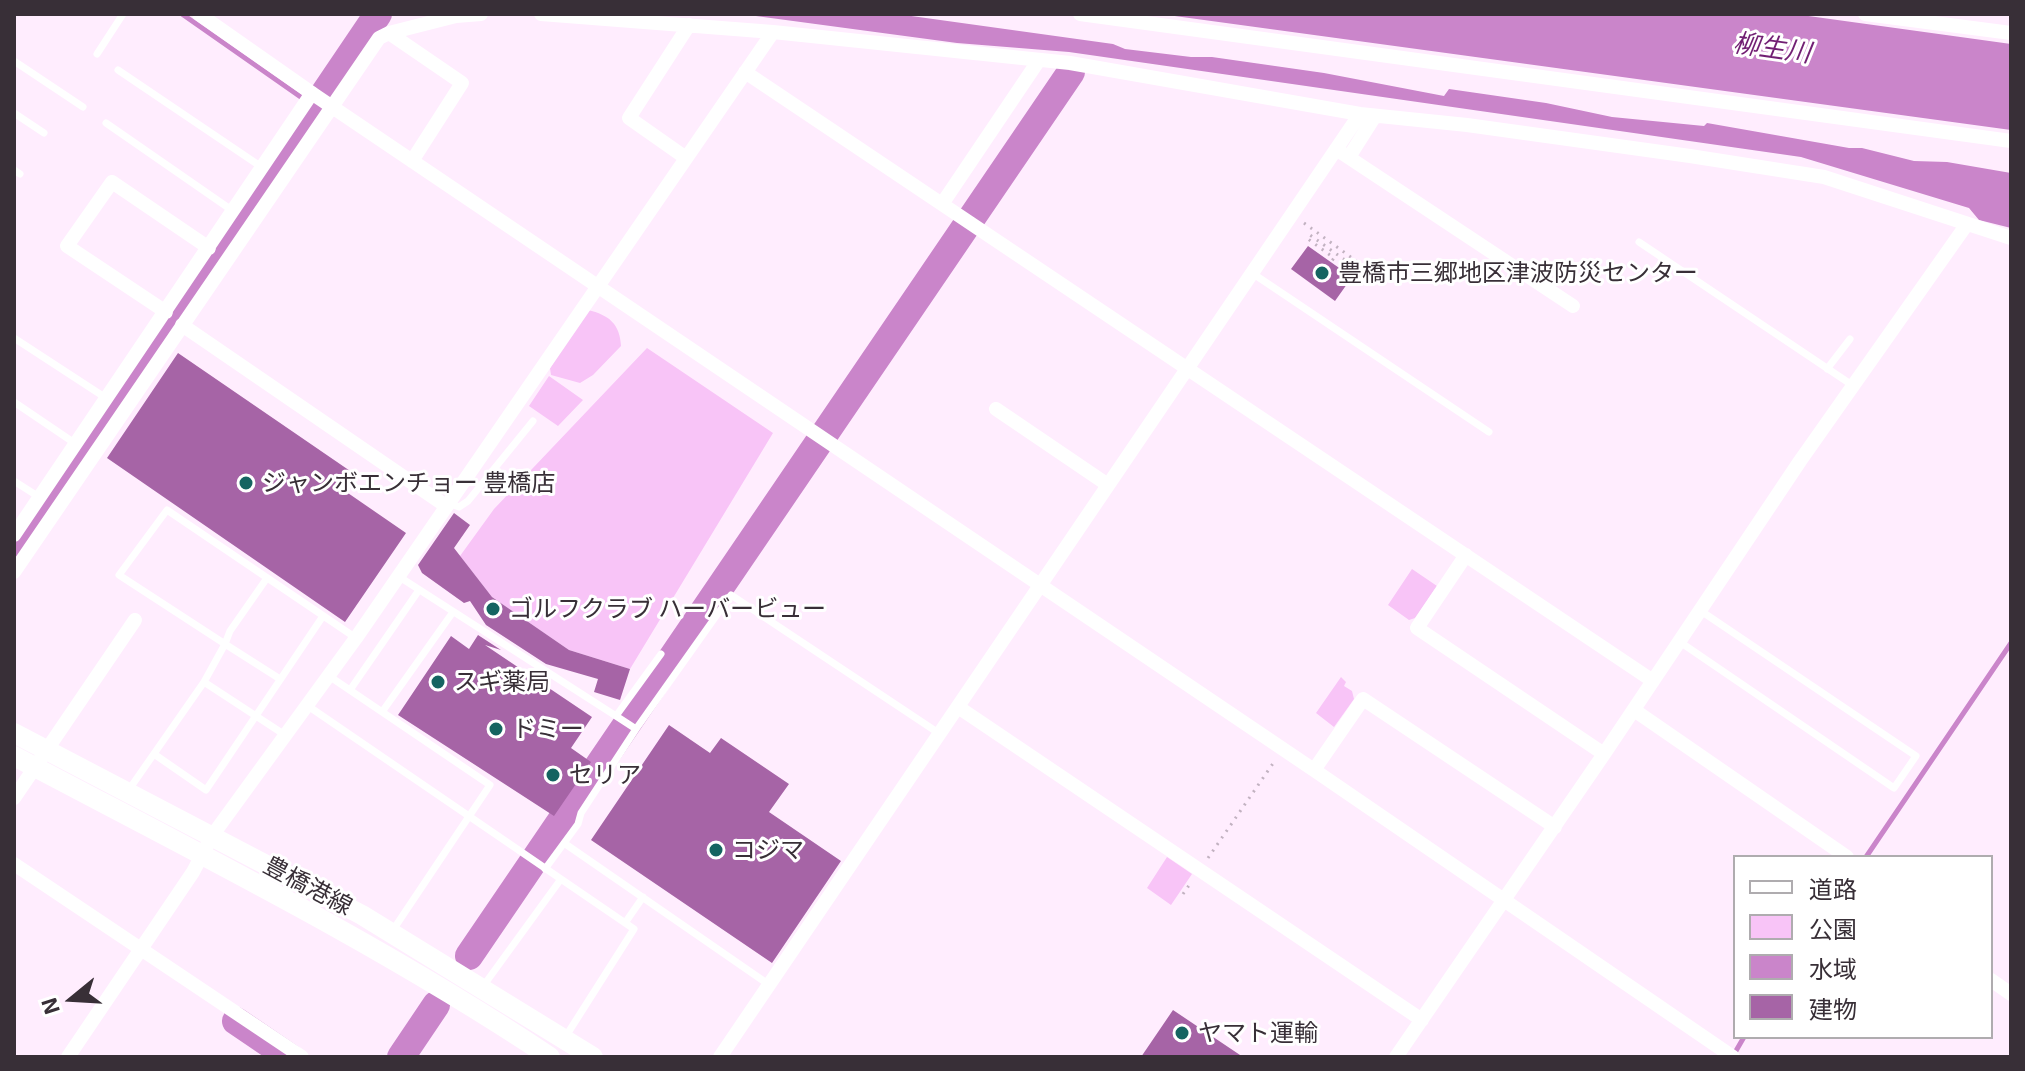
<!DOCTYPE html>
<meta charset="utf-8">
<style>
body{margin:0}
#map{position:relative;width:2025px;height:1071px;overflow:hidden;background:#ffedfe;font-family:"Exo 2","Noto Sans JP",sans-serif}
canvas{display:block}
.frame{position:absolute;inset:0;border:16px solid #382f37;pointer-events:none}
.legend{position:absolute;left:1733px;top:855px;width:260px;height:184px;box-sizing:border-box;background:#fff;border:2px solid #afacaf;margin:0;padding:10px 14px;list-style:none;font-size:24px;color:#382f37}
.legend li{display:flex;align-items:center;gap:16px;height:40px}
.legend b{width:40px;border:2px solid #afacaf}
.north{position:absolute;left:32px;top:959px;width:80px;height:80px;-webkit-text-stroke:6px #fff;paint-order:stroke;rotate:252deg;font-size:22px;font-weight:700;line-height:32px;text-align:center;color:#382f37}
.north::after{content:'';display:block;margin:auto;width:28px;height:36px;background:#382f37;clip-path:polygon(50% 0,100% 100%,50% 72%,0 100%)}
</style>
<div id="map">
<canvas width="2025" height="1071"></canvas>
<div class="frame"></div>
<ul class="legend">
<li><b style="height:10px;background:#fff"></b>道路</li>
<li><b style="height:22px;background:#f8c4f7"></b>公園</li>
<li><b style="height:22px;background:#ca85ca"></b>水域</li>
<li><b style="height:22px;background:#a664a6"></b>建物</li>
</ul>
<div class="north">N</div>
</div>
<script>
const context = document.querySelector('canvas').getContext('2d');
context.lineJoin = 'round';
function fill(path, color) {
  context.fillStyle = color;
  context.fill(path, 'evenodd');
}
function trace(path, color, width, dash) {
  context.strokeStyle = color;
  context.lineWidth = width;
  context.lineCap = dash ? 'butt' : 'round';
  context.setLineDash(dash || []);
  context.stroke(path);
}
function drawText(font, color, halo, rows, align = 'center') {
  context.font = font + ' "Exo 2","Noto Sans JP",sans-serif';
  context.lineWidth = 6;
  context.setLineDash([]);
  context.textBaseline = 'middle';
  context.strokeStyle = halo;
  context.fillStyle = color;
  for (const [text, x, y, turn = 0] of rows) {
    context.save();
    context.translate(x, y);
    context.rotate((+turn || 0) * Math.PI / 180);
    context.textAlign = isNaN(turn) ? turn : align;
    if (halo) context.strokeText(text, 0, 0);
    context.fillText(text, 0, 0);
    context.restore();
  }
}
fill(new Path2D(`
 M588,310C609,315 620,324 621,346L593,375L580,383L551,375L550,368Z
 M647,348L773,433L630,669L569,650L492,597L460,556L494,509Z
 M549,376L583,400L558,426L529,406Z
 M1412,569L1437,586L1415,618L1409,620L1388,605Z
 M1341,677L1346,682L1344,686L1352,691L1354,699L1334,727L1316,713Z
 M1167,857L1192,874L1171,905L1147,888Z`), '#f8c4f7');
fill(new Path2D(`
 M741,14H897L1113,44L1125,49L1191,57H1212L1324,73L1444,96L1449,89L1546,103L1612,117L1704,126L1707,123L1849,148H1862L1914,161L1947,162L2011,173V228L1979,220L1969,208L1801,157L1069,52L957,43Z
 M1160,14H1794L2011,44V130Z`), '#ca85ca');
trace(new Path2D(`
 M182,14L315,107
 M1866,857L2011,643
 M1733,1056L1744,1037`), '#ca85ca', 5);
trace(new Path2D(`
 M14,552L378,14
 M469,956L1071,72
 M236,1021L289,1057
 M401,1057L436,1005`), '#ca85ca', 28);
fill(new Path2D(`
 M1308,246L1352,277L1335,301L1291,269Z
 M178,353L356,475L345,491L406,533L345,622L107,458Z
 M454,513L470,525L454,548L492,597L569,650L630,669L620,700L594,692L598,679L546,664L486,625L470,601L464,603L422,573L418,565Z
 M478,635L501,650L485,645L592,717L571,748L591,762L554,816L398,715L451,636L469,649Z
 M669,725L710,753L721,738L789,784L769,812L841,861L772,963L591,840Z
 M1173,1010L1243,1057H1141Z`), '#a664a6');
trace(new Path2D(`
 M1304,223L1359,263L1356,268L1310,235L1308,239L1334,258L1331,262
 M1208,858L1274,762
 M1183,894L1192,881`), '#c2b2c1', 3, [2, 6]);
trace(new Path2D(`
 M97,54L123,14
 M14,61L83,107
 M118,70L263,168
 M14,113L44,133
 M106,123L233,211
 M14,170L20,174
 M1639,242L1852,385
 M1252,273L1489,432
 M14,338L106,398
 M1827,369L1850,339
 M14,402L76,444
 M14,481L39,497
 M448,503L459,507L468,501L533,421
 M398,576L616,716L661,654
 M267,578L230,631L225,644L280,679
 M1680,642L1894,788L1916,756L1701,611
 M329,676L490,785L393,930
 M204,682L285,735
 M350,690L419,590
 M308,706L634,929L566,1036
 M382,712L453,612
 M616,716L636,729
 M154,754L206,790L323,616
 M128,791L204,682L225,644L119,575L167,510L356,638
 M564,843L768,984
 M545,869L578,824L581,813L636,729L731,595L940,734
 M625,923L643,897
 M484,985L561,879`), '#fff', 7);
trace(new Path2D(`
 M199,14L316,96L1314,770L1733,1057
 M541,14L773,32L1070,63L1360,114L1467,125L1690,156L1824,177L2011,238
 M1080,14L2011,141
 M1865,14L2011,33
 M389,33L462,83L412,161
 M745,72L1653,681
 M1336,149L1573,306
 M1349,157L1375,116
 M686,158L629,118L689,25
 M942,204L1039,60
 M166,312L67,246L112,182L209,248
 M182,325L446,506
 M996,409L1108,485
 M14,535L312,93
 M1466,555L1417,628L1604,754
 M14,572L379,38L389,33L456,16L481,14
 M958,707L1422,1020
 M1634,710L1847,857
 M1314,770L1363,699L1555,827
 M14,798L135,620
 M14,864L302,1057
 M1991,980L2011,994
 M68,1057L193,872L212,836L356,638L773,32
 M720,1057L1360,114
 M1396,1057L1604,754L1800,461L1967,224`), '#fff', 14);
trace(new Path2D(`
 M14,733L362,915L593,1057
 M14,756C195,852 379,943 550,1057`), '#fff', 20);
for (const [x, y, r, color] of [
 [1322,273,8,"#156461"],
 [246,483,8,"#156461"],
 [493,609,8,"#156461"],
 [438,682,8,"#156461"],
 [496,729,8,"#156461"],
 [553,775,8,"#156461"],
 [716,850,8,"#156461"],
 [1182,1033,8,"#156461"]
]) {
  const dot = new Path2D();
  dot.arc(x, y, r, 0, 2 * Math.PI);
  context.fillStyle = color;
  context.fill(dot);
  trace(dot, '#fff', 3);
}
drawText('24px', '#382f37', '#fff', [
 ["豊橋市三郷地区津波防災センター",1338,273],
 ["ジャンボエンチョー 豊橋店",262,483],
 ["ゴルフクラブ ハーバービュー",509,609],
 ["スギ薬局",454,682],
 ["ドミー",512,729],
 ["セリア",569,775],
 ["コジマ",732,850],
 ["ヤマト運輸",1198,1033]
], 'left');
drawText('24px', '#382f37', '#fff', [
 ["豊橋港線",308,886,28]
]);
drawText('italic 26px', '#711f73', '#fff', [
 ["柳生川",1772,48,8]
]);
</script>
